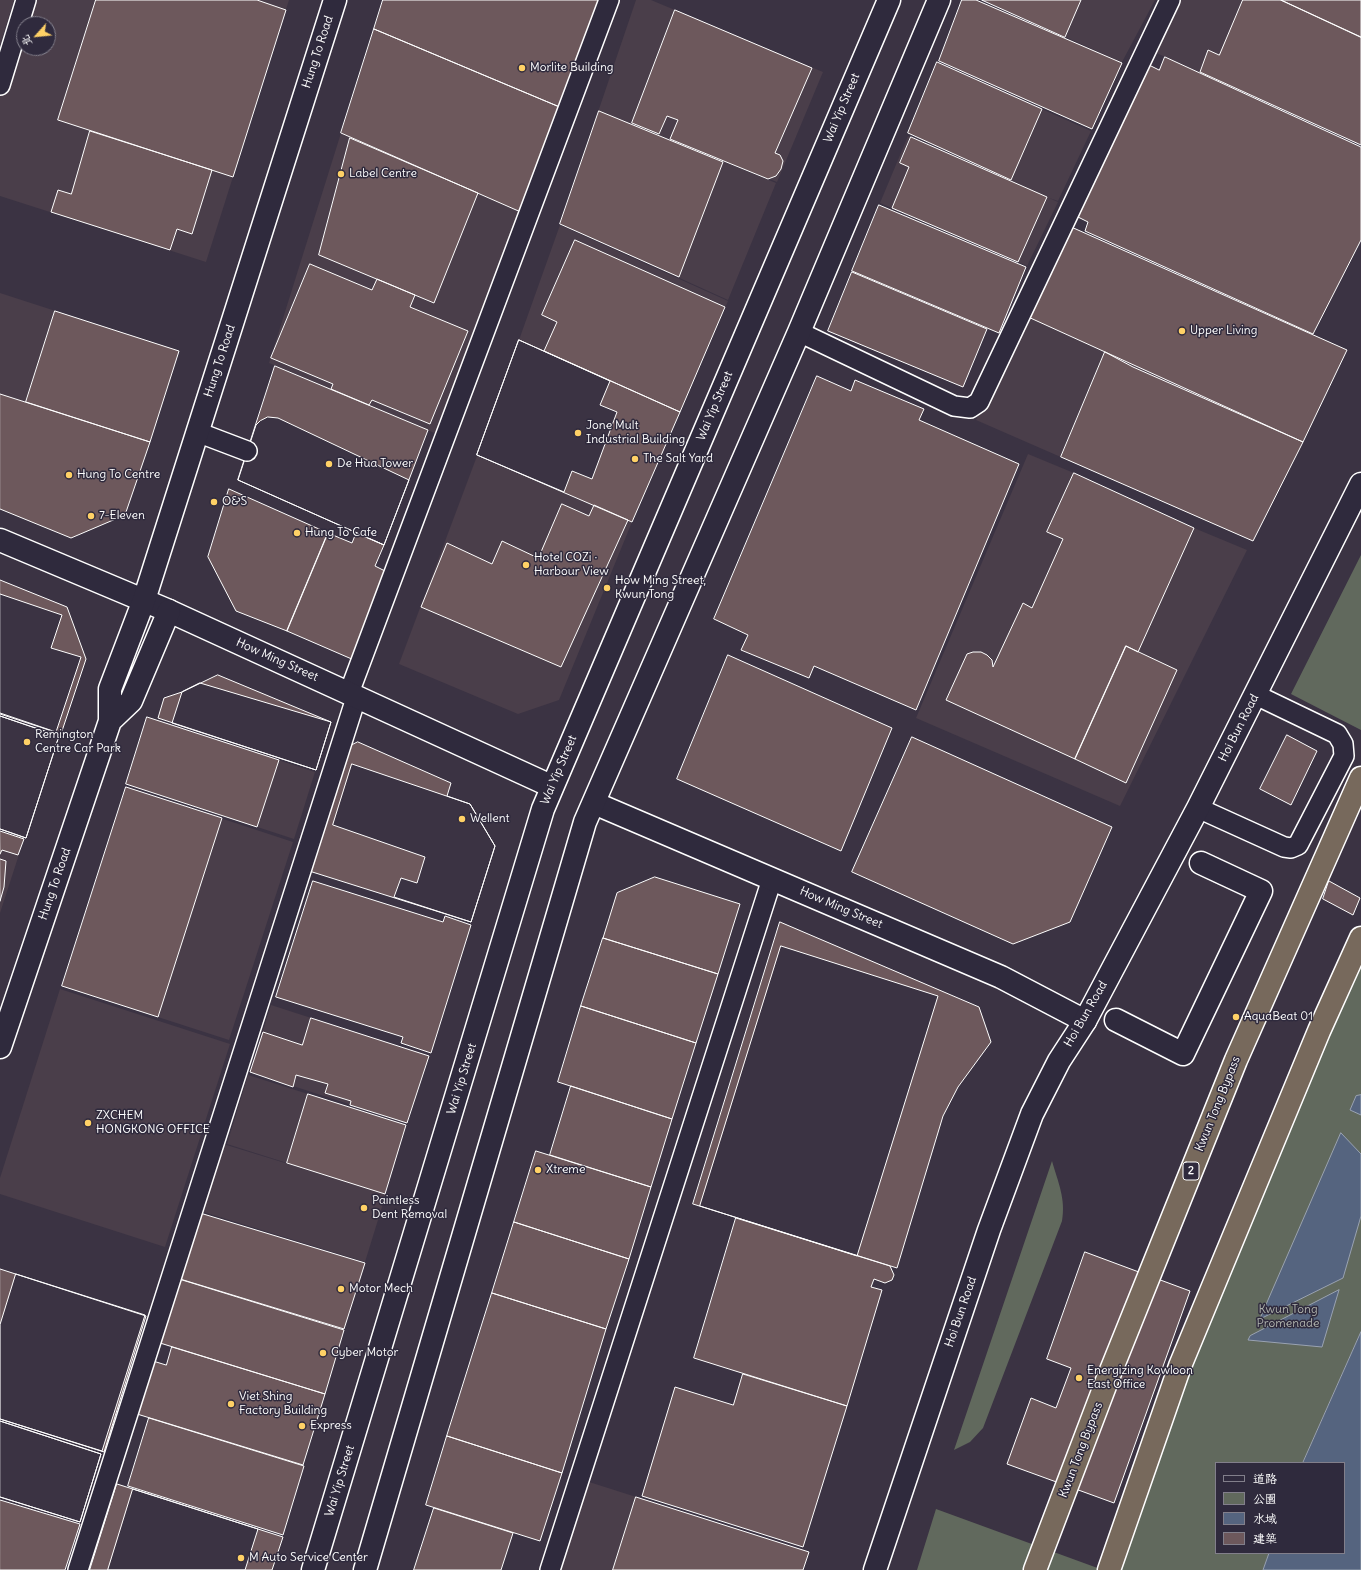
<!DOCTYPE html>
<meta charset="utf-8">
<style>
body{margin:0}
#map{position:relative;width:1361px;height:1570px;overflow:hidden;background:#3b3343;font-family:Delius,"LXGW WenKai TC",sans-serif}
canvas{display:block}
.legend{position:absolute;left:1215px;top:1462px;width:130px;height:92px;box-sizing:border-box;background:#2f2a3d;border:1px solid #827f8b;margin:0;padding:5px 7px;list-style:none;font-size:12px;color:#fff}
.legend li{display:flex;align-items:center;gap:8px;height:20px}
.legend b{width:20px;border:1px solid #827f8b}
.north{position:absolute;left:16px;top:16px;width:40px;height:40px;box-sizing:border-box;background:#2f2a3d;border:1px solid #827f8b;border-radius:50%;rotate:243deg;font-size:11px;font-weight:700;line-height:16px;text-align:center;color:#fff}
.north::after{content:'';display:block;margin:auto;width:14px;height:18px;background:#ffd166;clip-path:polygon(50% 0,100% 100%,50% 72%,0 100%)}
</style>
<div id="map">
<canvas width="1361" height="1570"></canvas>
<ul class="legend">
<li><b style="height:5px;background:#2f2a3d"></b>道路</li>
<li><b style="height:11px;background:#61695d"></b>公園</li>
<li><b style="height:11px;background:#55647f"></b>水域</li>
<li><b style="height:11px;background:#6d585c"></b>建築</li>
</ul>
<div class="north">北</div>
</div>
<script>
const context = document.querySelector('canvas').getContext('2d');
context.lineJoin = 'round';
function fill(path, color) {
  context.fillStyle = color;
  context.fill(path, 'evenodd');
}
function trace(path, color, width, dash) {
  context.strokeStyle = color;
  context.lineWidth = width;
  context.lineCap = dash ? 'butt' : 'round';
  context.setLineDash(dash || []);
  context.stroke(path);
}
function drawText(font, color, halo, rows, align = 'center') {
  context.font = font + ' Delius,sans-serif';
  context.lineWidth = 3;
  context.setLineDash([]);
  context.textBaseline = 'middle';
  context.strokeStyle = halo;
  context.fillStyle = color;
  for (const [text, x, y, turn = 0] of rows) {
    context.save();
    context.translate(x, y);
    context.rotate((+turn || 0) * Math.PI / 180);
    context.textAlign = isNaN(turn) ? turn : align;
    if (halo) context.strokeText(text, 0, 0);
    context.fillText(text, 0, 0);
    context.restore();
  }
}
fill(new Path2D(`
 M0,0H14L0,45Z
 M30,0H289L206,262L0,196V95ZM24,24H48V48H24Z
 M636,0H651L823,72L777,182L607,114L776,183L728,300L560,224Z
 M962,0H976L1117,60L982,0H1155L1122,62L1092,129L939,61Z
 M1177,0H1361V145L1152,51Z
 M937,62L1091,131L1058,201L1049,198L1058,202L1027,266L880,203L908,136L1025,187L908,133Z
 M341,133L523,213L439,435L269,363Z
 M560,225L728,301L680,412L519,340Z
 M0,293L179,351L150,442L0,394Z
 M1026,316L1303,442L1253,541L976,420Z
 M1028,454L1074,473L1194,528L1247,550L1120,806L916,718Z
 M477,456L632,522L559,700L518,714L399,664Z
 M147,717L315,772L294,839L126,784Z
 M126,787L293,842L229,1040L62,986Z
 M0,831L24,839L0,913Z
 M60,989L230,1044L165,1247L0,1194V1178Z
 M271,1005L429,1056L407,1123L250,1072Z
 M248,1075L406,1125L385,1194L227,1144Z
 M220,1143L386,1194L365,1262L200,1211Z
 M586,1481L809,1552L803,1570H558Z`), '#4a3e4a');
fill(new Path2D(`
 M1361,555V730L1291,694Z
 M1361,957V1332L1303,1463H1216V1553H1269L1263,1570H1111L1253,1206Z
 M1052,1161C1058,1182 1066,1199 1062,1221L983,1428L970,1442L954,1450Z
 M936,1509L1103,1570H917Z`), '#61695d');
const water = new Path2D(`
 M1361,1095V1115L1350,1110L1356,1096Z
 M1341,1133L1361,1154V1216L1343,1278L1260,1319Z
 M1339,1290L1322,1347L1248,1340L1250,1336Z
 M1361,1332V1570H1263L1269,1553H1344V1463H1303Z`);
fill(water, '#55647f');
trace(water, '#99a2b2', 1);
const building = new Path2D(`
 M96,0H257L286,10L233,177L58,120Z
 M383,0H602L562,108L374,29Z
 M962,0H976L1122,63L1092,129L939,61Z
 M982,0H1081L1065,37Z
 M1243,0H1281L1361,37V145L1200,72L1208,50L1219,55Z
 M1281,0H1361V37Z
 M675,10L812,68L775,153L780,155L783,161L781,169L776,176L768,179L670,139L678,120L667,116L659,134L632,123Z
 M374,29L562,108L523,213L341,133Z
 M1165,57L1361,147V240L1313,334L1085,231L1088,222L1074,215L1147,64L1159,70Z
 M937,62L1042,109L1011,180L908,133Z
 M599,111L723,162L679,277L560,224Z
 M90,131L212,170L192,234L177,229L170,250L51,212L58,190L71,194Z
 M911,137L1047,197L1018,262L892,208L909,167L900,163Z
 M350,138L478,193L434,303L319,255Z
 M879,205L1026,267L999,333L852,271Z
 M1069,226L1347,350L1303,442L1026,316Z
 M575,240L725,307L680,412L544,351L557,322L542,315Z
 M310,264L372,290L377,279L415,295L410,307L468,331L430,424L372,400L369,405L331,389L333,384L271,358Z
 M852,272L987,329L963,387L828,331Z
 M55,311L179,351L150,442L26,402Z
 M519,340L680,412L632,522L477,455Z
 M519,340L610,381L600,405L617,412L592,479L572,471L564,492L477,455Z
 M1105,352L1133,367L1303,442L1253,541L1061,457Z
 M275,366L428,430L384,545L238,480Z
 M817,376L851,391L855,380L924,409L919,420L1019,464L916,710L814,666L809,678L741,650L748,635L714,619Z
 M0,394L150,442L125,515L71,538L0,509Z
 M268,417L278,418L409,480L384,545L238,480L256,425L260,421Z
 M1074,473L1194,528L1138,652L1126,646L1075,759L946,700L967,654L973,652H981L987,655L992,660L993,667L1023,603L1032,608L1063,539L1047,532Z
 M229,489L328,533L287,631L236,611L208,557Z
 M562,504L589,516L594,505L628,520L561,667L421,607L447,543L492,564L502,541L538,558Z
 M328,533L352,543L356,533L384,545L375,566L387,572L354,660L287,631Z
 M0,580L67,607L86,659L61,734L0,714Z
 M0,594L62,615L51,648L81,657L56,732L0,713Z
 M1126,646L1177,670L1126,783L1075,759Z
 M728,655L892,728L841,851L677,779Z
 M218,675L331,722L316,770L158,718L164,698L182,692Z
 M200,683L331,722L316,770L172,723L182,692Z
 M0,716L59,736L26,838L0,829Z
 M0,716L59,736L26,838L0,829Z
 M147,717L279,760L257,827L126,784Z
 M1287,735L1317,751L1291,805L1260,789Z
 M912,737L1112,827L1070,922L1013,944L852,872Z
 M358,742L451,783L447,796L470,804L495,846L471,922L306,870L346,748Z
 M352,764L470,804L495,846L471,922L394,897L401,878L417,883L425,857L333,825Z
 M126,787L222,818L158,1017L62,986Z
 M0,831L24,839L18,855L2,850L0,854Z
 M0,859L6,861L4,887L0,901Z
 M655,877L740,904L718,974L603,938L617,893Z
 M313,881L443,922L445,916L471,925L431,1053L401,1043L403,1037L276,997Z
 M1329,881L1360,898L1353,915L1323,899Z
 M780,922L979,1007L991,1042L958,1087L943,1116L897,1268L693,1204Z
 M603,938L718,974L696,1043L581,1006Z
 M781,946L938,996L857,1256L700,1206Z
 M581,1006L696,1043L672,1119L558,1082Z
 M311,1018L429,1056L407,1123L350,1105L351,1101L325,1093L328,1084L296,1075L293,1087L250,1072L263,1032L302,1045Z
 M571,1086L672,1119L651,1187L550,1155Z
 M308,1094L406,1125L385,1194L287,1163Z
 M536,1151L651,1187L629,1259L514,1222Z
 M200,1213L365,1263L344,1329L180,1279Z
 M736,1218L890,1266L894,1275L892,1280L885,1283L874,1279L871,1287L882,1290L847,1406L694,1358Z
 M514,1222L629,1259L606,1329L492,1293Z
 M1085,1252L1190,1291L1114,1503L1007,1464L1031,1398L1056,1408L1071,1368L1047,1359Z
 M0,1269L146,1316L104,1452L0,1419Z
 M16,1274L145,1315L102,1451L0,1419V1325Z
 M179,1279L344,1330L325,1394L160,1343Z
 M492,1293L606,1329L562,1473L447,1436Z
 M172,1347L325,1394L303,1465L137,1414L153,1361L166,1365Z
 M743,1374L847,1406L803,1547L642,1496L675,1387L733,1405Z
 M149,1418L304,1466L283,1535L128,1486Z
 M0,1421L101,1454L80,1522L0,1497Z
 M0,1421L101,1454L80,1522L0,1497Z
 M447,1436L562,1473L540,1541L426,1505Z
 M117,1484L283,1537L272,1570H90Z
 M133,1489L258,1529L245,1570H108Z
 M636,1497L809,1552L803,1570H613Z
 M0,1500L80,1524L65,1570H0Z
 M434,1508L513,1533L501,1570H414Z`);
fill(building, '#6d585c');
trace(building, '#fff', 1);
const lane = new Path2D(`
 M0,85L26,0
 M799,332L954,406L970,408L979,402L1170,0
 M197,432L247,451
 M349,693L609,0
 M1198,808L1284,847L1291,848L1298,845L1344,756L1343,744L1337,734L1256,695
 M78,1570L356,698
 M550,1570L772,879`);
const street = new Path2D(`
 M0,540L169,611L551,786
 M594,803L1001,977L1085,1021
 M1116,1020L1183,1054L1261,891L1201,863`);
const secondary = new Path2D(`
 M110,721L131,701L169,611
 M0,1047L110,721V689L144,600L335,0
 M313,1570L543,809L889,0
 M365,1570L585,822L799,332L939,0
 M875,1570L989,1230L1032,1114L1059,1061L1085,1021L1198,808L1361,484`);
const highway = new Path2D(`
 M1035,1570L1108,1378L1236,1060L1361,778
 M1109,1570L1180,1366L1319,1031L1361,938`);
trace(lane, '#fff', 22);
trace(street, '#fff', 25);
trace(secondary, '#fff', 25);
trace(highway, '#fff', 25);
trace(lane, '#2f2a3d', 19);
trace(street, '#2f2a3d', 22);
trace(secondary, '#2f2a3d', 22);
trace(highway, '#77695c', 22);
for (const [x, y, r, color] of [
 [522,68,4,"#ffd166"],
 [341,174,4,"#ffd166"],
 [1182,331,4,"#ffd166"],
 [578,433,4,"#ffd166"],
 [635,459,4,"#ffd166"],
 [329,464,4,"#ffd166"],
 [69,475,4,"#ffd166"],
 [214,502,4,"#ffd166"],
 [91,516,4,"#ffd166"],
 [297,533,4,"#ffd166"],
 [526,565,4,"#ffd166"],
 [607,588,4,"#ffd166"],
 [27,742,4,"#ffd166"],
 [462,819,4,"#ffd166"],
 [1236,1017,4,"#ffd166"],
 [88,1123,4,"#ffd166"],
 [538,1170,4,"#ffd166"],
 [364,1208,4,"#ffd166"],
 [341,1289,4,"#ffd166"],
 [323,1353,4,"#ffd166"],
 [1079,1378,4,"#ffd166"],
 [231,1404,4,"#ffd166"],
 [302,1426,4,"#ffd166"],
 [241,1558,4,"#ffd166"]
]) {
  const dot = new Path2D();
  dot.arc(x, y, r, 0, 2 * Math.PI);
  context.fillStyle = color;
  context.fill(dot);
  trace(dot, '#2f2a3d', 1.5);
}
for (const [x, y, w] of [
 [1191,1171,16]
]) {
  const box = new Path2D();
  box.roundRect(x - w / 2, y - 9, w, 18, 3);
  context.fillStyle = '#2f2a3d';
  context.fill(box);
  trace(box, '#fff', 1);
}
drawText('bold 11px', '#fff', null, [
 ["2",1191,1171]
]);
drawText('12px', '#fff', '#2f2a3d', [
 ["Hung To Road",318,52,-72],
 ["Wai Yip Street",842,108,-67],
 ["Hung To Road",220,361,-72],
 ["Wai Yip Street",715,406,-67],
 ["How Ming Street",277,660,24],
 ["Hoi Bun Road",1239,728,-63],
 ["Wai Yip Street",559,770,-67],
 ["Hung To Road",55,884,-71],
 ["How Ming Street",841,908,23],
 ["Hoi Bun Road",1086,1014,-60],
 ["Wai Yip Street",462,1079,-73],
 ["Kwun Tong Bypass",1218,1104,-68],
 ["Hoi Bun Road",961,1312,-71],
 ["Kwun Tong Bypass",1081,1450,-69],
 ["Wai Yip Street",340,1481,-73]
]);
drawText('12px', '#fff', '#2f2a3d', [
 ["Morlite Building",530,68],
 ["Label Centre",349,174],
 ["Upper Living",1190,331],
 ["Jone Mult",586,426],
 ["Industrial Building",586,440],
 ["The Salt Yard",643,459],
 ["De Hua Tower",337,464],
 ["Hung To Centre",77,475],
 ["O&S",222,502],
 ["7-Eleven",99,516],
 ["Hung To Cafe",305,533],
 ["Hotel COZi ∙",534,558],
 ["Harbour View",534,572],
 ["How Ming Street,",615,581],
 ["Kwun Tong",615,595],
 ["Remington",35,735],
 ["Centre Car Park",35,749],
 ["Wellent",470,819],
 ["AquaBeat 01",1244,1017],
 ["ZXCHEM",96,1116],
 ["HONGKONG OFFICE",96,1130],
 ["Xtreme",546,1170],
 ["Paintless",372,1201],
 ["Dent Removal",372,1215],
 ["Motor Mech",349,1289],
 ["Cyber Motor",331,1353],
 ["Energizing Kowloon",1087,1371],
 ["East Office",1087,1385],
 ["Viet Shing",239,1397],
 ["Factory Building",239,1411],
 ["Express",310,1426],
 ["M Auto Service Center",249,1558]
], 'left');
drawText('12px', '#b0b4ae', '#2f2a3d', [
 ["Kwun Tong",1288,1310],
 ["Promenade",1288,1324]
]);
</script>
